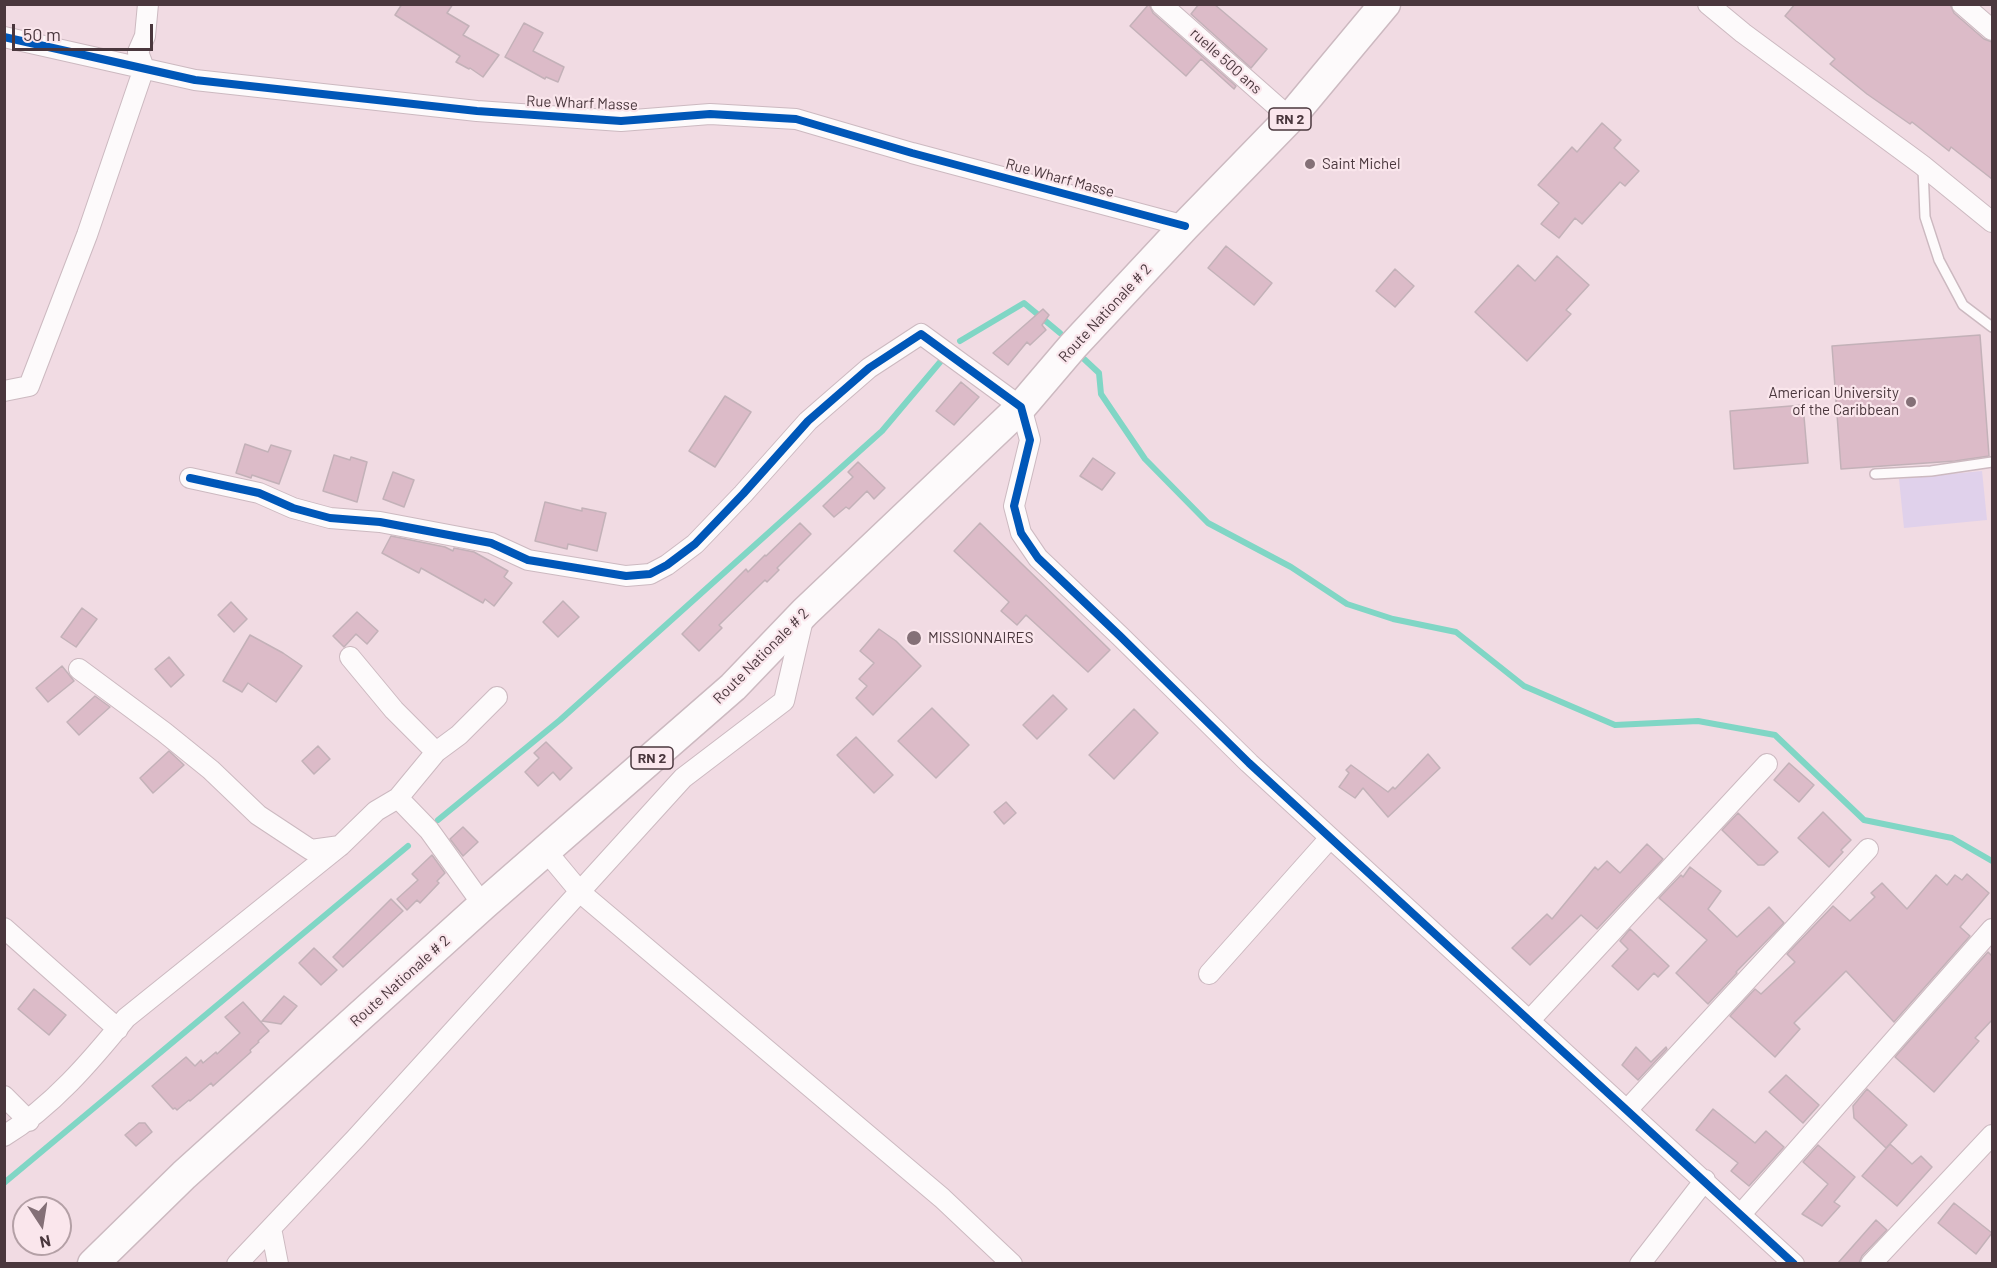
<!DOCTYPE html>
<style>
body{margin:0}
#map{position:relative;width:1997px;height:1268px;overflow:hidden;background:#f1dbe3;font-family:Barlow,sans-serif}
canvas{display:block}
.frame{position:absolute;inset:0;border:6px solid #4a373d;pointer-events:none}
.north{position:absolute;left:12px;top:1196px;width:60px;height:60px;box-sizing:border-box;background:#fae6ec;border:2px solid #b4a0a6;border-radius:50%;rotate:168deg;font-size:16px;font-weight:700;line-height:24px;text-align:center;color:#4a373d}
.north::after{content:'';display:block;margin:auto;width:21px;height:27px;background:#847077;clip-path:polygon(50% 0,100% 100%,50% 72%,0 100%)}
.scale{position:absolute;left:12px;top:24px;width:141px;height:27px;box-sizing:border-box;border:3px solid #4a373d;border-top:0;padding-left:8px;font-size:18px;line-height:21px;white-space:nowrap;color:#4a373d;-webkit-text-stroke:4px #fae6ec;paint-order:stroke}
</style>
<div id="map">
<canvas width="1997" height="1268"></canvas>
<div class="frame"></div>
<div class="north">N</div>
<div class="scale">50 m</div>
</div>
<script>
const context = document.querySelector('canvas').getContext('2d');
context.lineJoin = 'round';
function fill(path, color) {
  context.fillStyle = color;
  context.fill(path, 'evenodd');
}
function trace(path, color, width, dash) {
  context.strokeStyle = color;
  context.lineWidth = width;
  context.lineCap = dash ? 'butt' : 'round';
  context.setLineDash(dash || []);
  context.stroke(path);
}
function drawText(font, color, halo, rows, align = 'center') {
  context.font = font + ' Barlow,sans-serif';
  context.lineWidth = 4.5;
  context.setLineDash([]);
  context.textBaseline = 'middle';
  context.strokeStyle = halo;
  context.fillStyle = color;
  for (const [text, x, y, turn = 0] of rows) {
    context.save();
    context.translate(x, y);
    context.rotate((+turn || 0) * Math.PI / 180);
    context.textAlign = isNaN(turn) ? turn : align;
    if (halo) context.strokeText(text, 0, 0);
    context.fillText(text, 0, 0);
    context.restore();
  }
}
fill(new Path2D(`
 M1982,471L1987,520L1904,528L1899,479Z`), '#e0d1eb');
trace(new Path2D(`
 M960,341L1024,303L1060,333
 M1084,359L1099,373L1101,394L1145,459L1208,523L1291,567L1347,604L1393,619L1456,632L1524,686L1615,725L1698,721L1775,735L1864,820L1952,838L1992,861
 M438,820L560,720L882,431L941,361
 M4,1183L408,846`), '#80d6c5', 6);
const building = new Path2D(`
 M402,4H453L447,13L469,26L463,35L499,55L483,77L470,68L469,69L456,62L460,56L395,15Z
 M1149,4L1153,13L1236,86L1234,89L1201,59L1186,76L1130,26Z
 M1199,4H1214L1267,49L1251,68L1191,14Z
 M1795,4H1950L1954,13L1984,39L1992,42V179L1951,147L1949,151L1912,122L1910,124L1867,94L1830,64L1835,59L1785,16Z
 M524,23L543,33L533,51L564,67L558,82L546,77L545,79L505,57Z
 M1602,123L1621,140L1614,148L1639,171L1625,186L1620,182L1582,224L1575,218L1559,238L1541,224L1559,203L1538,185L1572,147L1577,152Z
 M1226,246L1272,283L1254,305L1208,268Z
 M1557,256L1589,285L1566,310L1571,314L1527,361L1475,312L1518,265L1535,281Z
 M1395,269L1414,286L1395,307L1376,291Z
 M1043,309L1049,315L1042,325L1046,330L1030,345L1027,342L1008,365L993,353Z
 M1980,335L1989,456L1955,461L1841,469L1832,346Z
 M961,382L979,397L954,425L936,411Z
 M725,396L751,412L715,467L689,451Z
 M1803,405L1808,463L1734,469L1730,411Z
 M245,444L268,452L271,445L291,451L279,484L252,475L251,478L236,473Z
 M334,455L350,460L351,457L367,462L357,502L323,491Z
 M1093,458L1115,473L1102,490L1080,476Z
 M858,462L885,488L874,499L867,491L849,509L846,507L834,517L823,506L853,477L848,472Z
 M393,472L414,480L404,507L383,499Z
 M545,502L582,511V508L606,513L597,551L568,544L567,549L535,541Z
 M800,523L811,534L777,568L779,570L767,582L765,580L719,625L722,628L699,651L682,634L736,579L746,569L748,572L765,555L766,556Z
 M980,523L1110,650L1088,672L1026,615L1017,625L1001,611L1009,602L954,551Z
 M391,536L445,547L453,551L454,548L474,552L508,571L504,577L512,583L494,606L485,599L483,603L421,568L419,573L382,553Z
 M563,601L579,617L558,637L543,622Z
 M231,602L247,619L234,632L218,615Z
 M82,608L97,619L76,647L61,637Z
 M357,612L378,631L367,644L356,634L344,647L333,636Z
 M879,629L896,641L921,666L873,715L856,698L867,686L859,679L874,663L860,651Z
 M250,635L283,653L302,666L276,702L248,683L242,692L223,681Z
 M169,657L184,675L171,687L155,669Z
 M62,666L74,681L48,702L36,688Z
 M1053,695L1067,709L1037,739L1023,725Z
 M95,696L110,707L79,735L67,722Z
 M932,708L969,745L936,778L898,741Z
 M1134,709L1158,733L1114,779L1089,755Z
 M856,737L893,775L874,793L837,755Z
 M546,742L572,768L560,780L553,772L538,786L525,772L539,758L534,753Z
 M318,746L330,759L314,774L302,761Z
 M169,751L184,765L153,793L140,778Z
 M1428,754L1440,768L1388,817L1363,788L1355,798L1339,787L1349,773L1346,770L1351,765L1388,792L1393,787L1395,789Z
 M1789,763L1814,785L1799,802L1774,780Z
 M1006,802L1016,813L1004,824L994,812Z
 M1823,812L1851,840L1841,850L1843,852L1829,867L1798,838Z
 M1738,813L1778,852L1764,865H1758L1722,830Z
 M463,827L478,842L463,856L450,839Z
 M1647,844L1663,859L1597,929L1581,915L1530,965L1512,948L1547,914L1552,919L1595,867L1598,870L1607,861L1620,873Z
 M432,855L445,873L437,881L439,883L420,903L417,900L407,910L397,899L418,880L412,874Z
 M1690,867L1721,891L1708,909L1737,937L1769,907L1784,923L1736,972L1737,973L1708,1004L1676,973L1707,940L1659,898L1681,875L1683,877Z
 M1967,874L1989,893L1960,927L1970,936L1894,1022L1846,971L1794,1023L1800,1029L1775,1057L1730,1016L1755,989L1761,994L1795,962L1787,954L1833,906L1850,921L1875,897L1871,893L1882,883L1907,909L1936,875L1947,885L1955,875L1962,880Z
 M391,899L403,911L343,967L333,957Z
 M1630,929L1669,966L1658,977L1654,973L1638,990L1612,966L1628,949L1620,941Z
 M314,948L337,970L321,985L299,963Z
 M1988,952L1992,956V1020L1975,1038L1979,1041L1934,1092L1895,1057Z
 M34,989L66,1015L49,1035L18,1009Z
 M284,996L297,1006L281,1024L262,1021Z
 M243,1002L269,1031L258,1041L259,1042L250,1050L251,1052L213,1086L211,1083L190,1101L189,1100L177,1110L175,1108L173,1109L152,1086L186,1057L195,1066L201,1060L203,1063L216,1052L217,1054L240,1033L225,1017Z
 M1636,1047L1651,1062L1666,1047L1667,1049L1638,1080L1622,1065Z
 M1786,1075L1819,1105L1803,1123L1769,1092Z
 M1867,1089L1907,1125L1886,1148L1854,1118L1853,1106Z
 M1713,1109L1755,1143L1766,1131L1784,1147L1749,1186L1731,1171L1738,1163L1696,1130Z
 M139,1123H145L152,1132L136,1146L125,1135Z
 M1890,1144L1912,1164L1921,1156L1932,1167L1897,1206L1862,1176Z
 M1818,1145L1855,1177L1834,1202L1840,1206L1822,1226L1802,1214L1828,1184L1803,1162Z
 M1954,1203L1992,1233L1976,1254L1938,1223Z
 M1876,1220L1887,1230L1862,1256L1859,1263H1838Z`);
fill(building, '#dcbbc8');
trace(building, '#c3b1b8', 1.5);
const service = new Path2D(`
 M1923,168L1925,217L1939,260L1963,305L1992,327
 M1875,474L1931,471L1992,462`);
const minor = new Path2D(`
 M1161,4L1290,118
 M1708,4L1743,33L1922,165L1992,222
 M1962,4L1992,30
 M4,37L195,80L477,111L621,121L710,114L796,119L912,153L1185,226
 M4,391L29,386L87,235L144,68L138,52L145,36L148,4
 M190,478L259,493L293,508L330,518L380,522L491,543L528,560L626,576L650,574L667,565L695,544L743,494L808,421L869,368L921,334L1021,407L1030,440L1014,506L1021,533L1038,558L1120,636L1249,763L1794,1264
 M350,657L394,710L436,752
 M79,669L164,732L211,770L258,815L311,850L340,846
 M398,798L429,830L483,905
 M546,851L581,893L942,1198L1012,1264
 M4,928L118,1029
 M1209,974L1330,838
 M1529,1021L1767,764
 M4,1096L29,1121
 M1627,1110L1868,849
 M4,1136C52,1107 91,1061 126,1018L340,846L376,811L398,798L436,752L459,735L497,697
 M1741,1214L1992,929
 M271,1228L278,1264
 M237,1264L356,1138L683,778L784,701L804,615
 M1640,1264L1705,1180
 M1871,1264L1992,1135`);
const primary = new Path2D(`
 M93,1264L184,1175L483,905L733,687L805,612L1021,407L1073,346L1185,226L1290,118L1385,4`);
trace(service, '#ccb9c0', 12);
trace(minor, '#ccb9c0', 22);
trace(primary, '#ccb9c0', 33);
trace(service, '#fdfafb', 9);
trace(minor, '#fdfafb', 20);
trace(primary, '#fdfafb', 30);
trace(new Path2D(`
 M4,37L195,80L477,111L621,121L710,114L796,119L912,153L1185,226
 M190,478L259,493L293,508L330,518L380,522L491,543L528,560L626,576L650,574L667,565L695,544L743,494L808,421L869,368L921,334L1021,407L1030,440L1014,506L1021,533L1038,558L1120,636L1249,763L1794,1264`), '#0057b8', 8);
for (const [x, y, r, color] of [
 [1310,164,6,"#847077"],
 [1911,402,6,"#847077"],
 [914,638,8,"#847077"]
]) {
  const dot = new Path2D();
  dot.arc(x, y, r, 0, 2 * Math.PI);
  context.fillStyle = color;
  context.fill(dot);
  trace(dot, '#fae6ec', 2);
}
for (const [x, y, w] of [
 [1290,119,42],
 [652,758,42]
]) {
  const box = new Path2D();
  box.roundRect(x - w / 2, y - 11, w, 22, 4.5);
  context.fillStyle = '#fae6ec';
  context.fill(box);
  trace(box, '#4a373d', 1.5);
}
drawText('bold 14px', '#4a373d', null, [
 ["RN 2",1290,119],
 ["RN 2",652,758]
]);
drawText('15px', '#4a373d', '#fae6ec', [
 ["ruelle 500 ans",1226,61,42],
 ["Rue Wharf Masse",582,103,2],
 ["Rue Wharf Masse",1060,178,15],
 ["Route Nationale # 2",1105,313,-47],
 ["Route Nationale # 2",761,656,-45],
 ["Route Nationale # 2",400,981,-42]
]);
drawText('15px', '#4a373d', '#fae6ec', [
 ["Saint Michel",1322,164],
 ["American University",1899,393,"right"],
 ["of the Caribbean",1899,410,"right"],
 ["MISSIONNAIRES",928,638]
], 'left');
</script>
